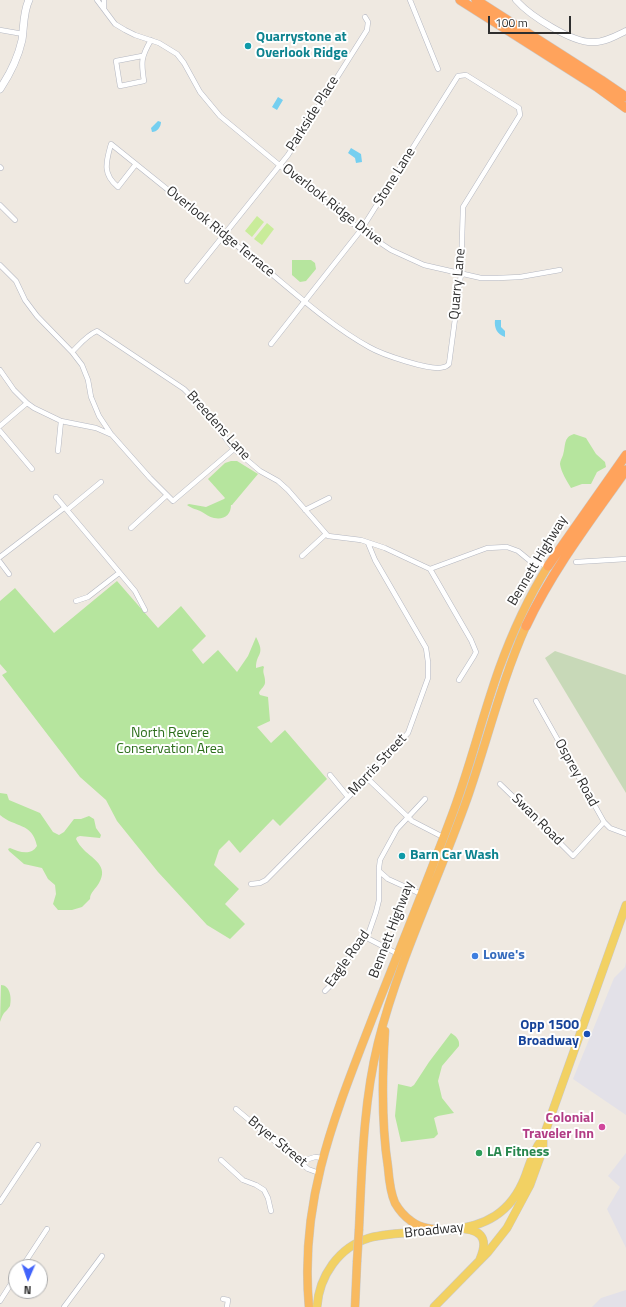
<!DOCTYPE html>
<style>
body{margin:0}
#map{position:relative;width:626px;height:1307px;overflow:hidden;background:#efe9e1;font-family:"Titillium Web",sans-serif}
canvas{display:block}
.north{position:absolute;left:8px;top:1259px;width:40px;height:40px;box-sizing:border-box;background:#fff;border:1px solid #ababab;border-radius:50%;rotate:182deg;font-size:11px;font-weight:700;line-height:16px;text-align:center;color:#2e2e2e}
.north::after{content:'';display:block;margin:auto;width:14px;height:18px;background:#4264fb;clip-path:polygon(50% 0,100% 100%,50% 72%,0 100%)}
.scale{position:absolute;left:488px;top:16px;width:83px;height:18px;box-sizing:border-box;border:2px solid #2e2e2e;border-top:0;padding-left:5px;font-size:12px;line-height:14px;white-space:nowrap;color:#2e2e2e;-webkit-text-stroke:3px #fff;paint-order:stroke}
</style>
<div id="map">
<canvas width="626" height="1307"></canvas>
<div class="north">N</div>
<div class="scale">100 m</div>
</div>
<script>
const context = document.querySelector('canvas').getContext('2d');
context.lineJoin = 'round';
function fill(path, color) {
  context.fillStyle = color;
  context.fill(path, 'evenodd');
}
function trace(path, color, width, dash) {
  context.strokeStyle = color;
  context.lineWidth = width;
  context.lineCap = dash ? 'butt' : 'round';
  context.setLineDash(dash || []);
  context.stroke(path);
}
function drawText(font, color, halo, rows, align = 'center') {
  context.font = font + ' "Titillium Web",sans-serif';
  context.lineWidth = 4;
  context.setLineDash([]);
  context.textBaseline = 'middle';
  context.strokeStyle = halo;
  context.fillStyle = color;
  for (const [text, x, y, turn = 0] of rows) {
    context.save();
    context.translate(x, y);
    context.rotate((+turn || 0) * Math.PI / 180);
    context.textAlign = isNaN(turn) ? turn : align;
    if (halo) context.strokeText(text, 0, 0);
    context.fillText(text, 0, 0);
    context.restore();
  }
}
fill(new Path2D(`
 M626,962V1115L573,1079L614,978L625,967Z
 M626,1153V1248L607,1209L620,1187L608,1176Z
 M626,1290V1307H592L601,1298Z`), '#e3e1e8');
fill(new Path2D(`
 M292,260H311L315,263L316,269L306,281L300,282L292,275Z
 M574,434L586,438L596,454L605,462L606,467L597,472L591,484H582L571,488C567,481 561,472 560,464C560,461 562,458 563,455C566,446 563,437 574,434Z
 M231,461H237L258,474L232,505H231C231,515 224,520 214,518C209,517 206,514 202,512C197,509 192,509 187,505L189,504L206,507L224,499L225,498L208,479L225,463Z
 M117,581L158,628L181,606L206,636L192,650L203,664L218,650L237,672L248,656L256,637C266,656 256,652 256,668L263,666L264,667C262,673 265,675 265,681C266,686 260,689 259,693L260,695L268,697L270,721L257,727L271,743L285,730L327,779L280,826L273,819L240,853L229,840L219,850L214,865L239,889L225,904L245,924L230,939L207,925L158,872L117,821L106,800L80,777L2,675L7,672L0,664V601L15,588L54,633Z
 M0,793L7,794L9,800L40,813L53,832L59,835L64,832L74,819H81L89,816L94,819L96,828L101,835L100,838L80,836L77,837L76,839C78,843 81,847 84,850C93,859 109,866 99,883C96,889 90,892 90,899L82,907L72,910H58L53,904L56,894L55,885L48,879L42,868L24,864L9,851L8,849L10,848C19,852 31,856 37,846C32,822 15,828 0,815Z
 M1,985C10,985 12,998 10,1006C8,1009 6,1011 4,1013C2,1016 1,1019 0,1022Z
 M451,1033C456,1036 460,1040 459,1046L442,1066L438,1081L442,1098L454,1113L438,1116L434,1118L438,1134L434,1138L401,1142L395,1116L398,1084L411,1087L414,1085L429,1062Z`), '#b6e59e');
fill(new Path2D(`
 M555,651L626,675V793L545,658Z`), '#c8d9b8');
fill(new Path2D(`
 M257,216L264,222L252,237L245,231Z
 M267,223L274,229L262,245L254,239Z`), '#c9ec9a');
fill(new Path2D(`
 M278,97L283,100L277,110L272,107Z
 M158,121L161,122C161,127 157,132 152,132L151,128Z
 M351,148L361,154L362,162L356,163L355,158L348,153Z
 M495,320H501V327L505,331V337C497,334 494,328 495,320Z`), '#75cff0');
const minor = new Path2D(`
 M97,0L115,24L125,30L135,35L159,43L177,54L184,63L200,92L220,116L312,192L361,230L391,250L424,265L481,278H498L520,277L560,270
 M104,0V9
 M410,0L438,69
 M0,30L23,34
 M142,56L116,61L120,86L144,81C141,62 141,57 151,40
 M136,164L118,187C102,174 106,162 111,144C161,184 212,225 262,266C295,293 331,326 369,347C381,354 432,372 444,367C446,367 448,365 449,364L461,274L463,207L520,115L519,108L466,75L458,76L361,230L271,344
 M0,167L1,168
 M0,205L15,220
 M0,265L16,281L25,300L37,316L72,352L82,365L88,380L91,397L99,416L111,434
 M187,281L288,155L367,30L368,22L365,17
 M72,352C80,344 87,335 97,331L184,389L198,403L234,449L260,471L278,481L288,490L328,536L361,540L385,548L430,569L487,548L507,547L518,551L529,560L548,566
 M0,370L14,390L27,403L34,408L61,421L96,428L112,435L150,478L173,501L234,449
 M0,426L27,403
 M0,431L32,469
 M58,451L61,421
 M56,497L135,591L145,610
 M67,510L101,482
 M305,510L329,498
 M131,528L167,495
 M302,556L326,534
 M0,557L64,508
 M0,562L9,574
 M576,562L626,559
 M430,569L471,640L476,652L474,656L459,680
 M76,601L88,597L119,573
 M536,701L604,822L610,828L626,834
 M330,775L348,797
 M367,778L412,821L443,837
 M500,784L530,813L573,856L604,822
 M379,871L388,879L421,894
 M251,884L260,883L266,880L367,778L408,733L428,678V662L426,648L375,560L368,543
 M365,937L398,954
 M325,991L335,981L349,957L368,935L376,912L379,900V868L380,860L397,829L425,799
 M236,1109L308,1169L319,1173
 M221,1160L243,1180L256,1185L264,1190L268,1198L271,1211
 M299,1162L315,1157L323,1158
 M0,1202L38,1145
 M22,1267L47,1229
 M223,1299L228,1300L227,1307
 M0,1301L16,1276
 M64,1307L102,1256`);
const tertiary = new Path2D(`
 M516,0C529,15 573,44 594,42C605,42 616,36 626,31`);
const secondary = new Path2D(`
 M0,89C10,74 18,58 22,40C24,27 23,12 29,0`);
const primary = new Path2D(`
 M465,1229C485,1231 487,1243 480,1259
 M448,1230C485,1227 511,1213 525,1177C530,1163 534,1149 543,1138
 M317,1307C319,1276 339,1247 369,1238C391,1232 415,1233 437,1231
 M434,1307L488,1252L507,1228L530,1185L543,1149V1138L626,905`);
const trunk = new Path2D(`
 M385,1031C382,1077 381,1122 388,1167C389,1179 390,1192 395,1203C399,1210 404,1216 411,1221C424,1231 440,1229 455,1230
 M359,1229C362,1167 363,1104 378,1043C399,959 438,881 467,799C487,742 501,682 526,626
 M309,1307C299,1198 336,1113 374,1014C400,948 427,882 452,815C470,767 482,717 499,669C512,633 528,598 548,566
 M355,1307L357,1262`);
const motorway = new Path2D(`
 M460,0L597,87L626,108
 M476,0L601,80L626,97
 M548,566L626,455
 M526,626C553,569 590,521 626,470`);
trace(minor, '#b4b7c1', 5.5);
trace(tertiary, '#b4b7c1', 7);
trace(secondary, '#b4b7c1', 8);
trace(primary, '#c9c9c9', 9);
trace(trunk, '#c9c9c9', 9);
trace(motorway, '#c9c9c9', 10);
trace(minor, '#fff', 4.5);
trace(tertiary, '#fff', 6);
trace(secondary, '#fff', 7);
trace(primary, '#f2d163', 8);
trace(trunk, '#f8ba60', 8);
trace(motorway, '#ffa35c', 9);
const trunkBridge = new Path2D(`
 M357,1262L359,1229`);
trace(trunkBridge, '#c9c9c9', 9, []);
trace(trunkBridge, '#f8ba60', 8);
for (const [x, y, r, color] of [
 [248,46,4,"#0f9aa8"],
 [402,856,4,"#0f9aa8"],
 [475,956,4,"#3f7fe0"],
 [587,1034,4,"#1a4fb4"],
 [602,1127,4,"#d1479c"],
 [479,1153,4,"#2e9e5b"]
]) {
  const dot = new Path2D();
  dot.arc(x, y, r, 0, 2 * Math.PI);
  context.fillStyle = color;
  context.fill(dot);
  trace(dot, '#fff', 1.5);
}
drawText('bold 14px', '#0d838f', '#fff', [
 ["Quarrystone at",256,38],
 ["Overlook Ridge",256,54],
 ["Barn Car Wash",410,856]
], 'left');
drawText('14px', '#2e2e2e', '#fff', [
 ["Parkside Place",313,114,-58],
 ["Stone Lane",395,177,-58],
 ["Overlook Ridge Drive",332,205,38],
 ["Overlook Ridge Terrace",220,232,39],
 ["Quarry Lane",458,284,-85],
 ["Breedens Lane",218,426,48],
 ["Bennett Highway",538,561,-59],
 ["Morris Street",378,765,-47],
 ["Osprey Road",576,773,61],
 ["Swan Road",537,820,45],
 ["Bennett Highway",392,930,-69],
 ["Eagle Road",348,959,-55],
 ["Bryer Street",277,1142,39],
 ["Broadway",434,1231,-6]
]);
drawText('14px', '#2c6e1b', '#fff', [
 ["North Revere",170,734],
 ["Conservation Area",170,750]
]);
drawText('bold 14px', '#366cbe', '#fff', [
 ["Lowe's",483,956]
], 'left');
drawText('bold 14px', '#164399', '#fff', [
 ["Opp 1500",579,1026],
 ["Broadway",579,1042]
], 'right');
drawText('bold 14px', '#b23c85', '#fff', [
 ["Colonial",594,1119],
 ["Traveler Inn",594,1135]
], 'right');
drawText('bold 14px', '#27864d', '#fff', [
 ["LA Fitness",487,1153]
], 'left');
</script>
